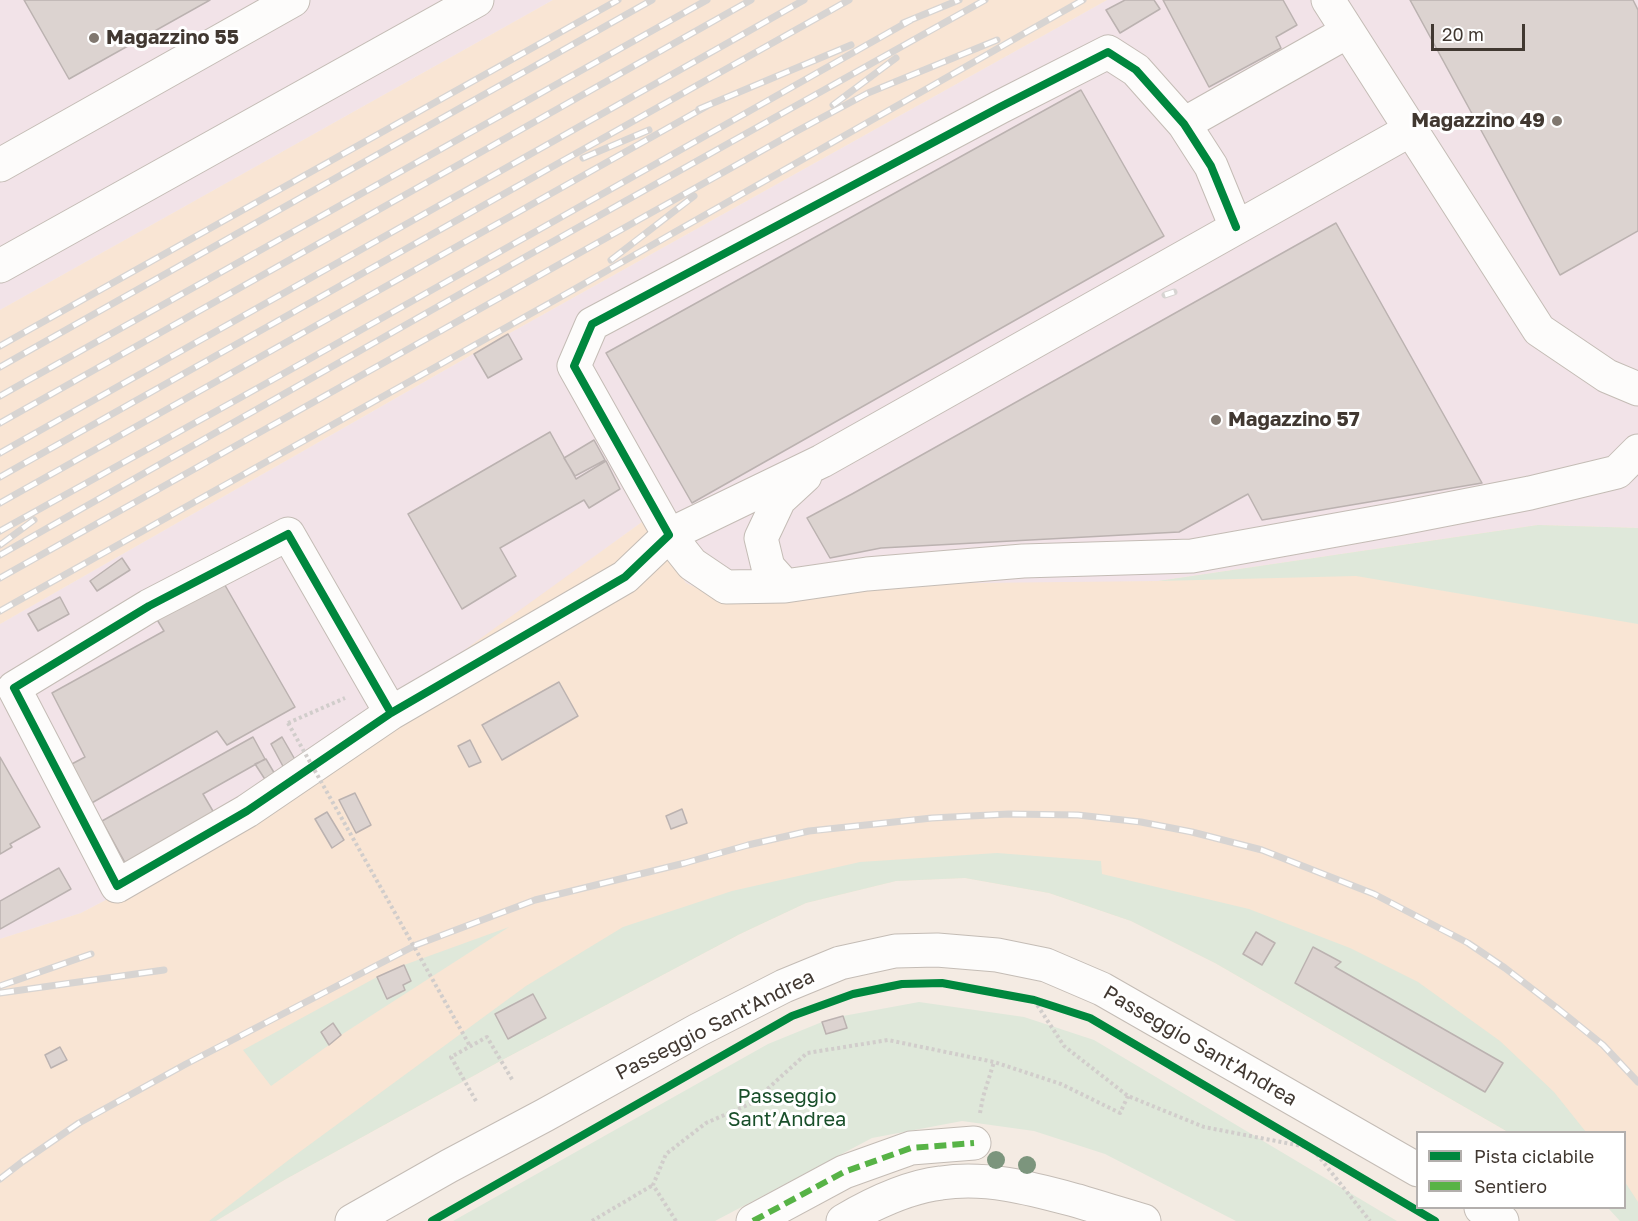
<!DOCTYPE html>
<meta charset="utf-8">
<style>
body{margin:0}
#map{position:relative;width:1638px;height:1221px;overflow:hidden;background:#f4ebe3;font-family:"Golos Text",sans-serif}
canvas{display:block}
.legend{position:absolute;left:1416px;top:1131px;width:210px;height:78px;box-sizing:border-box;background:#fff;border:2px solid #b3afad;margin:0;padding:8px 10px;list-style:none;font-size:18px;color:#413831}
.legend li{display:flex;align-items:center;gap:12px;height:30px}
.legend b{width:30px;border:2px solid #b3afad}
.scale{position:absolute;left:1431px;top:24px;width:94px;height:27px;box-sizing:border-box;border:3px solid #413831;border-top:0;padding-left:8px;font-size:18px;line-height:21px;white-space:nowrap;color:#413831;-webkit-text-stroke:4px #fff;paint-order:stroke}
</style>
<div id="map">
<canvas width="1638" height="1221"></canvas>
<ul class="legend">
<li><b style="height:8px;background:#00873e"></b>Pista ciclabile</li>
<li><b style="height:8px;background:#57b346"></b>Sentiero</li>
</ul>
<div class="scale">20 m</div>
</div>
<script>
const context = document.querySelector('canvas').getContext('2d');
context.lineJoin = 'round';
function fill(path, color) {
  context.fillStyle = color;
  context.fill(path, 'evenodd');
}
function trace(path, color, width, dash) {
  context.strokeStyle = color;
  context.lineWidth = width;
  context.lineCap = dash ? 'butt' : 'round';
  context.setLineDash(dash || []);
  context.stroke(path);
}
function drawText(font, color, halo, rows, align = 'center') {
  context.font = font + ' "Golos Text",sans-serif';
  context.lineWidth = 6;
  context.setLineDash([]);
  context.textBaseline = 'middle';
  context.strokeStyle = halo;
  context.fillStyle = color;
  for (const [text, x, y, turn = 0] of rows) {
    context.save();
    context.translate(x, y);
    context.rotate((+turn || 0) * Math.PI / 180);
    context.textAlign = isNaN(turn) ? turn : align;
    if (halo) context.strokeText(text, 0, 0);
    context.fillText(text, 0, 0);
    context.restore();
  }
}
fill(new Path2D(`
 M0,0H553L0,310Z
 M1107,0H1638V528L1538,525L1158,581L707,593L686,583L642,522L175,864L81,913L0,939V624L508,334Z`), '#f2e3e8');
fill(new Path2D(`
 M553,0H1107L508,334L0,624V310Z
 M642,522L686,583L707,593L973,583L1158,581L1538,525L1638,528V1221L1624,1208V1132H1508L1215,963L1131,921L1049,893L965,878L896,881L806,903L740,934L504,1059L286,1179L216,1221H0V939L81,913L175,864L427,677Z`), '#f9e5d4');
fill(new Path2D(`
 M1538,525L1638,528V624L1356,576L1158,581Z
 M997,853L1101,861L1102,874L1249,909L1350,948L1418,982L1500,1041L1554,1092L1586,1132H1508L1215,963L1131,921L1049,893L965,878L896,881L806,903L740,934L504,1059L286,1179L216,1221H209L290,1159L526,986L623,927L732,891L860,862Z
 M509,927L341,1035L333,1024L321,1032L329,1045L271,1086L243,1050L377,977L387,998L405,991L403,985L411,981L404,965Z
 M919,1002L1024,1017L1094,1040L1397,1221H1236L1105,1154L1034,1131L962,1121L872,1138L715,1221H453L768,1044L822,1022L826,1034L846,1028L843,1016Z
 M1625,1182L1638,1202V1221H1620L1608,1208H1624Z`), '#dfe8da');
const building = new Path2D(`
 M24,0H210L69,79Z
 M1125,0H1154L1160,9L1120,33L1106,10Z
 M1163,0H1283L1297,25L1276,37L1281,48L1209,87Z
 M1410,0H1633L1638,10V231L1560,275Z
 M1081,90L1164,236L692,503L606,353Z
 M1336,223L1482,483L1262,520L1248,494L1179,532L881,548L830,558L807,518L852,494Z
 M508,334L522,359L488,378L474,354Z
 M550,432L576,479L606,461L620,489L589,508L584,500L500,548L516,576L462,609L408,514Z
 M594,440L605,460L575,476L564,458Z
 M122,558L130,570L97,591L90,581Z
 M222,580L295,707L227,745L217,731L90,804L68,766L85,757L52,693L164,631L156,618Z
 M60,597L69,614L38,631L28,614Z
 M559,682L578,716L502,760L482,725Z
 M253,737L265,759L203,794L217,818L128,868L102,821Z
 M282,737L297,763L285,770L271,744Z
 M470,740L481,762L469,767L458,746Z
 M0,757L40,827L10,844L12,847L0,854Z
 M266,759L279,781L270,787L255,764Z
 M355,793L371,825L356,833L339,800Z
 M682,809L687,823L671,829L666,816Z
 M327,812L344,840L332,848L315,819Z
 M59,868L71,889L0,929V901Z
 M1256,932L1275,943L1262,965L1243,954Z
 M1313,947L1341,962L1335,967L1503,1063L1485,1092L1295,983Z
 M404,965L411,981L403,985L405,990L387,999L377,977Z
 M533,994L546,1018L508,1039L495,1014Z
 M843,1016L847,1028L826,1034L822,1022Z
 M333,1023L341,1035L329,1045L321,1032Z
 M60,1047L67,1060L51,1068L45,1055Z`);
fill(building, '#dcd3d0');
trace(building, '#bbb2b0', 1.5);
const minor = new Path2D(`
 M1328,0L1539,330L1607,376L1638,389
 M1184,124L1347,32
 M1410,130L822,461L669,535L692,564L726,587L785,586L867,574L1023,561L1192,556L1397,519L1530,493L1617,472L1638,451
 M0,165L293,0
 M0,266L477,0
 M785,586L768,567L761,538L779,500L805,476
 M391,713L288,534L149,606L14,688L117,886L247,811L391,713L625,577L669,535L574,366L592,324L1000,107L1108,52L1136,70L1184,124L1211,166L1236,227
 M753,1221L844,1172L911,1148L974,1143
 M843,1221C872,1204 907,1187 941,1183C988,1176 1033,1189 1078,1201C1100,1208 1122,1214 1144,1221`);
const major = new Path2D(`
 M1481,1208L1502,1221
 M352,1221L449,1166L545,1115L698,1030L784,986L840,963L895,951L937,950L997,955L1046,965L1102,989L1418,1170`);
trace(minor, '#c4bcb5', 35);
trace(major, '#c4bcb5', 35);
trace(new Path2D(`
 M288,723L345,698
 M1034,1000L1064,1046L1128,1096L1204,1127L1312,1148L1370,1221
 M476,1101L451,1057L487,1037L513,1081
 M980,1113L983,1097L994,1062
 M592,1221L653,1185
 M676,1221L653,1185L666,1154L706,1123L752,1103L807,1053L888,1040L994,1062L1061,1084L1120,1113L1128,1096`), '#d1cdcb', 4, [3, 3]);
trace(minor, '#fdfcfb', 33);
trace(major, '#fdfcfb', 33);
const rail = new Path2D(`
 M903,23L959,0
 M833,105L896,58
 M699,109L851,45
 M583,158L649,130
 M611,260L694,196
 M1165,295L1174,292
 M0,346L618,0
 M0,367L652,0
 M0,396L707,0
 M0,423L751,0
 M0,453L804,0
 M0,477L849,0
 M0,503L707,106
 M0,531L265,384L911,20
 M0,545L34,520
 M0,555L527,256L985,0
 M0,578L797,131L868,93L997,40
 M0,611L573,290L1083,0
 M0,986L91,954
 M0,993L164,970
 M0,1179L22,1162L79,1123L186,1064L416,945L535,900L685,863L748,845L809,831L932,818L1009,814L1078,815L1141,822L1192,832L1262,850L1374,894L1468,943L1505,968L1557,1008L1603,1045L1638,1082`);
trace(rail, '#d7d4d2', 7);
trace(rail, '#fff', 4.5, [14]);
trace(new Path2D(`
 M288,723L470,1046`), '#d1cdcb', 4, [3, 3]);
trace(new Path2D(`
 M753,1221L844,1172L911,1148L974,1143`), '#57b346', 6, [12, 6]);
trace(new Path2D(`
 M391,713L288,534L149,606L14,688L117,886L247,811L391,713L625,577L669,535L574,366L592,324L1000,107L1108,52L1136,70L1184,124L1211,166L1236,227
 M432,1221L792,1016L853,994L902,984L942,983L1034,1000L1090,1018L1435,1221`), '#00873e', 8);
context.fillStyle = '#7c957d';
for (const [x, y] of [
 [996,1160],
 [1027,1165]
]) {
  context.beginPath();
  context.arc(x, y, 9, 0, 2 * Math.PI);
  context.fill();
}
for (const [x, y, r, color] of [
 [94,38,6,"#80776f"],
 [1557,121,6,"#80776f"],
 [1216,420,6,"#80776f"]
]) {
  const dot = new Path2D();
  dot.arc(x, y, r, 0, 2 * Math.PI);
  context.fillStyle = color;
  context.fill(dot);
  trace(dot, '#fff', 2);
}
drawText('bold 20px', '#413831', '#fff', [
 ["Magazzino 55",106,38],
 ["Magazzino 49",1545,121,"right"],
 ["Magazzino 57",1228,420]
], 'left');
drawText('20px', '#413831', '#fff', [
 ["Passeggio Sant'Andrea",715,1025,-27],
 ["Passeggio Sant'Andrea",1200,1046,30]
]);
drawText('20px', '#194f2a', '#fff', [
 ["Passeggio",787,1097],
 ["Sant’Andrea",787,1120]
]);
</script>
